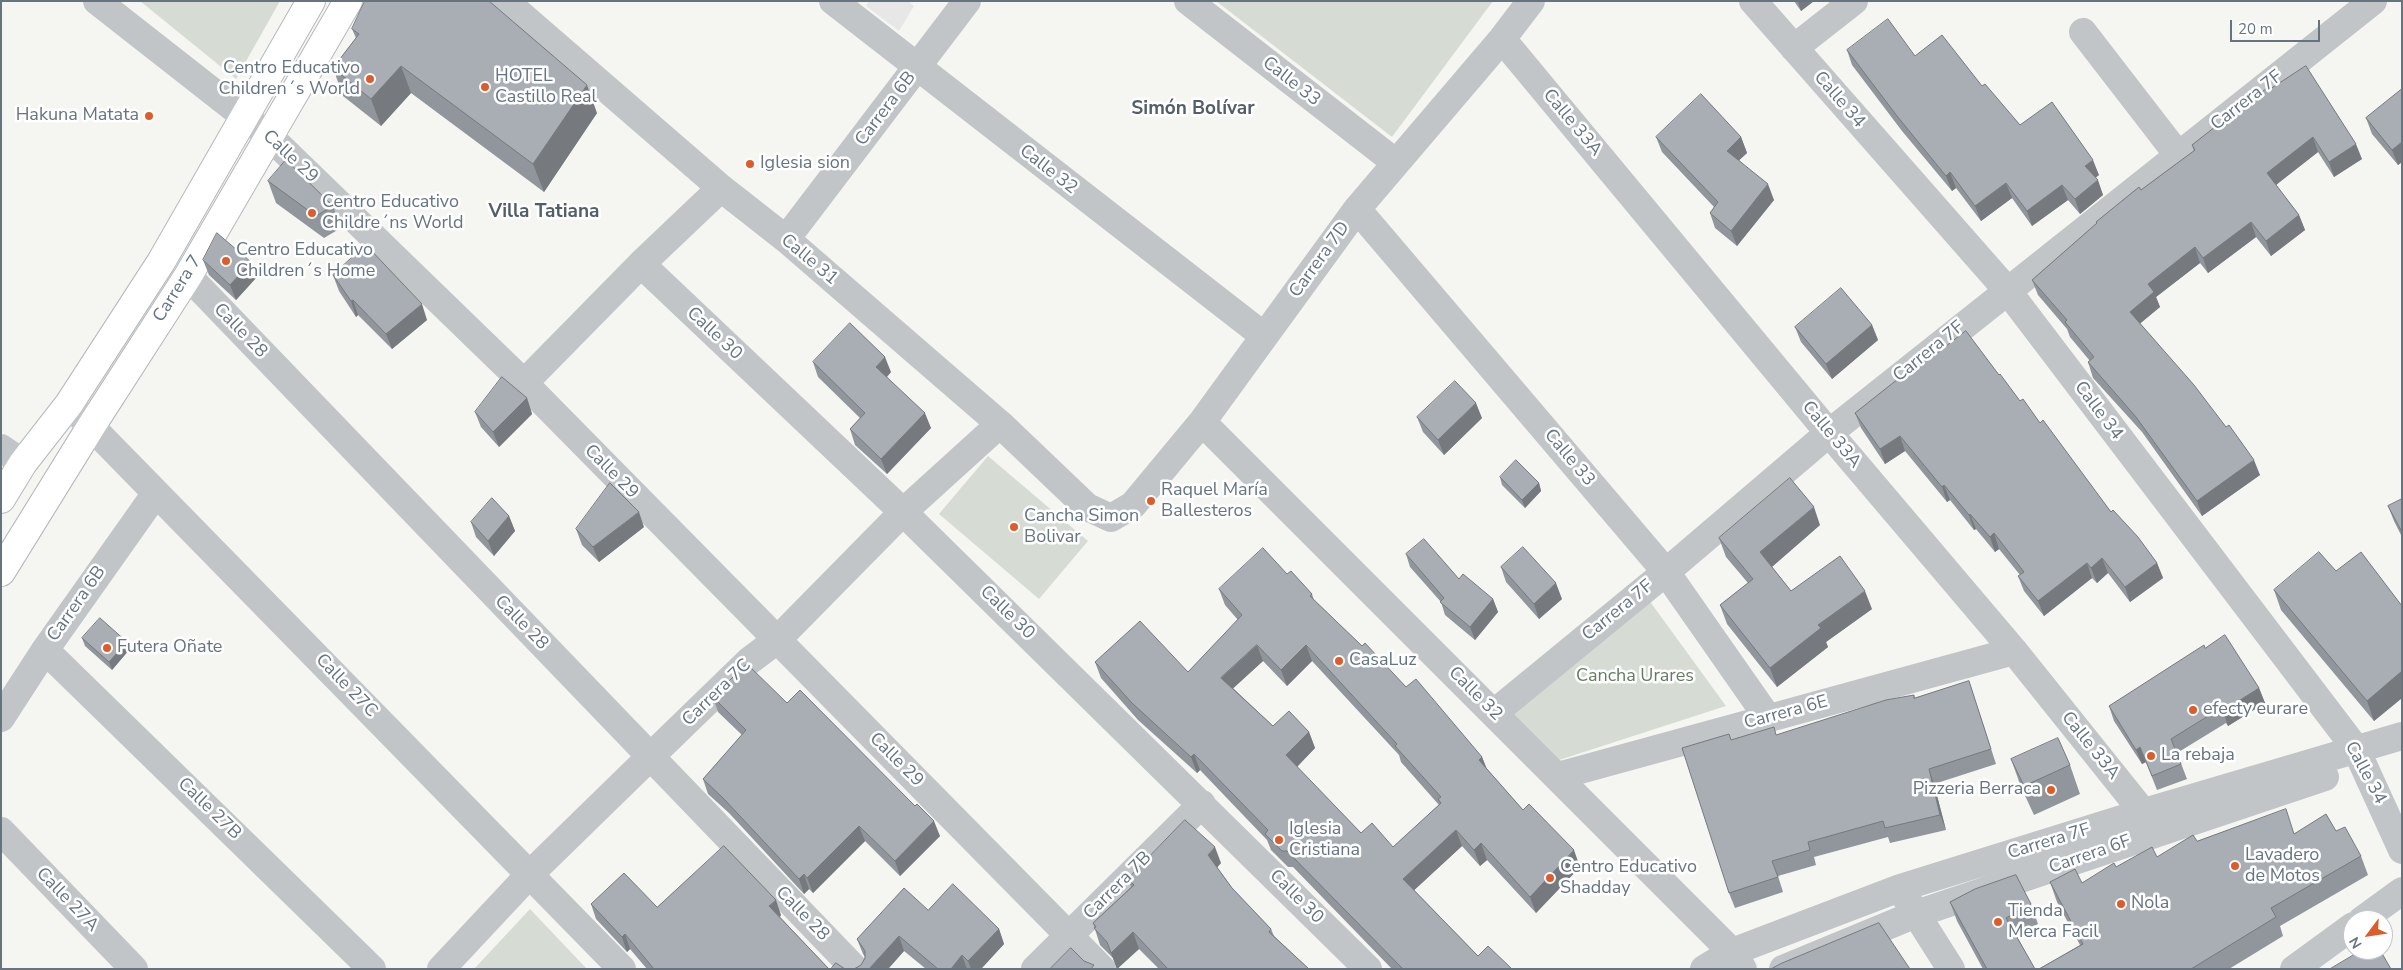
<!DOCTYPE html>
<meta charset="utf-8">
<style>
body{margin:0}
#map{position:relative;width:2403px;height:970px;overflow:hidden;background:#f5f6f2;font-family:"Nunito Sans",sans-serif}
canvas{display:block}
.frame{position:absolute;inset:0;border:2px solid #667482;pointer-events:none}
.north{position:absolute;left:2343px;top:910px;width:50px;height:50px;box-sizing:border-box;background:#fff;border:1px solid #c2c7cd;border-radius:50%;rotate:239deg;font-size:14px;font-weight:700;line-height:20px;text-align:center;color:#667482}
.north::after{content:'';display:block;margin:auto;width:18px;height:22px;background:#dc5d2b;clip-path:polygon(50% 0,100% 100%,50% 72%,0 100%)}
.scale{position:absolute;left:2230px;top:20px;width:90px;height:22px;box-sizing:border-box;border:2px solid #667482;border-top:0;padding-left:6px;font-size:15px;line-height:18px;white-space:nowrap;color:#667482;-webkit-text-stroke:4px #fff;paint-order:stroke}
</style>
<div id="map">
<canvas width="2403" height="970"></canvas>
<div class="frame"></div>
<div class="north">N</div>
<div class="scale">20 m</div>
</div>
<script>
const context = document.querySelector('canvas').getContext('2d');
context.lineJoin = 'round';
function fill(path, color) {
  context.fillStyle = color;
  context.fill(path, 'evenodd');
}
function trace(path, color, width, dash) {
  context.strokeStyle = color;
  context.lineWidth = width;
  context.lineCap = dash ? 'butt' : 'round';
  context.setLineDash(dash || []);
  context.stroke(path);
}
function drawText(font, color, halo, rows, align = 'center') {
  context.font = font + ' "Nunito Sans",sans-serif';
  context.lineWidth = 5;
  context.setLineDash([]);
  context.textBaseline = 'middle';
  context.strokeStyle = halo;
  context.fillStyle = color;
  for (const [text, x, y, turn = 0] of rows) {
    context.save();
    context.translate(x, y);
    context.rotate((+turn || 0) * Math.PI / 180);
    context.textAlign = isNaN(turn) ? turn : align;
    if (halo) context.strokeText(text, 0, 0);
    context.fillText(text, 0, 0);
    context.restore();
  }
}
fill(new Path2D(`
 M869,1H908L914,6L899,31L866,6Z`), '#e6e7e6');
fill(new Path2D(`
 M140,1H280L236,79Z
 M1216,1H1493L1392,137Z
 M988,456L1088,541L1039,599L939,514Z
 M1646,596L1726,706L1553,762L1507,708Z
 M530,909L587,969H474Z`), '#d6dcd3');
const major = new Path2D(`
 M1,499L23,463L69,404L161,262L311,1
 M1,572L92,425L188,276L348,1`);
trace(major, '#b4b8bc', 30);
trace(new Path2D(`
 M97,1L268,135L524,383L1102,969
 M505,1L721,188L786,239L1000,424L1087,507L1111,518L1133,505L1202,422L1357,209L1502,39L1531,1
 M833,1L1264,336
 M1188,1L1395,162
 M1753,1L2007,290L2356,749L2402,850
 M2083,32L2178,155
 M1502,39L1829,433L2014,651L2159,832
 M1794,48L1854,1
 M1357,209L1666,572L1768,718
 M786,239L967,1
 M641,264L903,512L1368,969
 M188,276L855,969
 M524,383L641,264L721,188
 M69,404L622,969
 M1202,422L1732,952L1743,969
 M1,448L23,463
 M45,650L372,969
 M1494,713L1666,572L1829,433L2373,1
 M1,718L45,650L156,493
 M1558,776L2014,651
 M1,831L134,969
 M1906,898L1951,969
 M2362,920L2402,891
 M441,969L530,874L650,757L749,661L777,640L903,512L1000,424
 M1035,969L1202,804
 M1704,969L1732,952L1900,888L2144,812L2402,736
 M1783,969L1916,914L2325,777
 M2294,969L2353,926`), '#c1c5c8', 28);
trace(major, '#fff', 28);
fill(new Path2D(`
 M1794,1H1814L1801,11Z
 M352,29L597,113L544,192L411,93L381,126L343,96L333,68L356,38Z
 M1847,50L1915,56L1982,86L2020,125L2099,175L2096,177L2103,195L2080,214L2068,200L2032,226L2012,198L1981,221L1956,188L1952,191L1902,131L1852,65Z
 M2402,89V162L2398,165L2372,134L2366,118Z
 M2268,90L2362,159L2334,177L2318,152L2276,185L2299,215L2305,230L2271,256L2256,237L2208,273L2200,263L2156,297L2160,307L2140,323L2260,475L2202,516L2142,432L2093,378L2088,362L2090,361L2070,337L2067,329L2038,295L2032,280L2096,224V222L2141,190L2194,151L2192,145Z
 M1656,137H1741L1747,153L1739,160L1774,200L1737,246L1715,228L1710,213L1714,207L1662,152Z
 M268,181L333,206L341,228L324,238L276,203Z
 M203,260L256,278L236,300L209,275Z
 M333,275L427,320L392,349L358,315L356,317L339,291Z
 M1872,325L1878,340L1832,379L1801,342L1795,327Z
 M1929,359L1999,375L2020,401L2040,423L2111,512L2157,563L2163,578L2130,602L2108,573L2097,583L2092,578L2044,616L2024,591L2018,576L2020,575L1999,549L1995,552L1976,529L1974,530L1950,500L1947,502L1905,451L1885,464L1861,428L1855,413Z
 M813,362L891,372L887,377L931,428L887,474L855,445L850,429L860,418L818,377Z
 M527,398L532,414L499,447L481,427L475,412Z
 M1417,417L1482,418L1444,455L1423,432Z
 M1500,477L1539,483L1541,491L1525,508L1502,485Z
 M2402,499V537L2394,521L2388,506Z
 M509,516L515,531L494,556L476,537L471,522Z
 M1820,525L1772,567L1791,591L1872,609L1826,642L1828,647L1777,687L1727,624L1720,605L1748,583L1726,557L1719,538Z
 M644,527L599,562L582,545L576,529Z
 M1406,554L1459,579L1493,599L1498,612L1475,640L1445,615L1441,602L1410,567Z
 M1501,567L1562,599L1539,619L1506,582Z
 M2336,571L2402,606V698L2374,721L2281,610L2274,590Z
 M1287,574L1312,594L1314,600L1362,646L1482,757L1487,769L1523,810L1580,867L1536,913L1487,860L1480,866L1462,846L1414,890L1478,956L1512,969H1392L1293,867H1288L1271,850L1267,840L1200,770L1197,773L1138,720L1101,678L1095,662L1188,672L1238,620L1225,605L1219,589ZM1263,661L1287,686L1312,661L1399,755L1401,762L1439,805L1393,847L1361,833L1297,767L1315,748L1309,732L1273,726L1233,688Z
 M82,638L127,642L129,650L112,670L85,646Z
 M2205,648L2259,688L2265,703L2228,726L2226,723L2177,753L2187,779L2157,790L2146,762L2142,764L2114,721L2109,706Z
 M1969,681L1996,764L1934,784L1946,830L1890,843L1888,837L1814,857L1816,865L1778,876L1783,892L1735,908L1729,893L1731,740L1777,735L1914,695L1915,698Z
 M713,697L787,703L940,836L900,876L865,841L813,893L809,889L804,894L729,813L708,794L703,779L742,735L718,712Z
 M2011,759L2070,765L2080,794L2034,815L2021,787Z
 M2336,831L2361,856L2368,875L2280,926L2283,936L2229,969H2039L2080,945L2057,902L2050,882L2082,883L2116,867L2157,857L2197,841L2295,833Z
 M1221,863L1217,867L1232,888L1271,929L1274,936L1309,969H1159L1139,949L1117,969L1113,958L1100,945L1093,923L1131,887L1128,879Z
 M1950,902L2031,904L2038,924L2016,935L2035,969H1983L1957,921Z
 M591,904L657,907L781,915L780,917L829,969H647L630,949L627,952L596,919Z
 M928,910L999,929L1004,944L981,969H926L904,951L888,969H854L861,965L865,957L863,954L857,939Z`), '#90969b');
fill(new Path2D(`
 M1798,1H1814L1801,11Z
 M401,66L411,93L381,126L371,99Z
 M587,85L597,113L544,192L533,164Z
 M1741,137L1747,153L1733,166L1727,151Z
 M2313,137L2318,152L2272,188L2267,173Z
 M2402,142V162L2398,165L2392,150Z
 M2356,144L2362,159L2334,177L2329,162Z
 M2093,160L2099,175L2091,181L2085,166Z
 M1950,172L1956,188L1952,191L1946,176Z
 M2098,180L2103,195L2080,214L2075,199Z
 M2006,183L2012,198L1981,221L1975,206Z
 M1768,184L1774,200L1737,246L1731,231Z
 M2062,185L2068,200L2032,226L2027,211Z
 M2299,215L2305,230L2271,256L2266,241Z
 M2251,222L2256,237L2208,273L2203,258Z
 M2195,247L2200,263L2156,297L2160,307L2136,327L2130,312L2148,284Z
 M251,262L256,278L236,300L230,285Z
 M353,300L358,315L356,317L351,301Z
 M422,304L427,320L392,349L386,334Z
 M1872,325L1878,340L1832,379L1826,364Z
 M885,357L891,372L882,382L876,367Z
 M527,398L532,414L499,447L493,432Z
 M1476,403L1482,418L1444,455L1438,440Z
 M925,413L931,428L887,474L881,459Z
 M1900,436L1905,451L1885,464L1880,449Z
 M2254,460L2260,475L2202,516L2197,501Z
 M1539,483L1541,491L1525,508L1522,500Z
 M1944,485L1950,500L1947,502L1942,487Z
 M1814,507L1820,525L1767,571L1760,552Z
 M639,512L644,527L599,562L593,547Z
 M1970,514L1976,529L1974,530L1969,515Z
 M509,516L515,531L494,556L488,541Z
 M1994,533L1999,549L1995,552L1990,537Z
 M2102,558L2108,573L2097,583L2091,568Z
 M2087,563L2092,578L2044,616L2038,601Z
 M2157,563L2163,578L2130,602L2125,587Z
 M1556,583L1562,599L1539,619L1534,604Z
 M1865,591L1872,609L1826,642L1828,647L1777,687L1770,668L1818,625Z
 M1493,599L1498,612L1475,640L1470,627Z
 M127,642L129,650L112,670L109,662Z
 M1257,645L1263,661L1227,694L1221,678Z
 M1306,645L1312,661L1287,686L1281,670Z
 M2402,671V698L2374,721L2367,701Z
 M2259,688L2265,703L2228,726L2223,711Z
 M1309,732L1315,748L1292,772L1286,755Z
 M2140,747L2146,762L2142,764L2136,750Z
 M1194,754L1200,770L1197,773L1191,757Z
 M1482,757L1488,773L1479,760Z
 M1929,769L1934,784L1946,830L1940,815Z
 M934,821L940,836L900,876L895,861Z
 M859,826L865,841L813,893L807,878Z
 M1456,830L1462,846L1409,895L1403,879Z
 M1481,843L1487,860L1480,866L1474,850Z
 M1215,847L1221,863L1214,871L1208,855Z
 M1574,850L1580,867L1536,913L1530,897Z
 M804,874L809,889L804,894L799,879Z
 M776,900L781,915L775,921L769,906Z
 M999,929L1004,944L981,969H971L968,961Z
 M1133,932L1139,949L1117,969L1111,953Z
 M625,934L630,949L627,952L622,937Z
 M899,936L904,951L888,969H869Z
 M962,955L967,969H951Z`), '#767a7e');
const building = new Path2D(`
 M365,1H489L587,85L533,164L401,66L371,99L333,68L359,34L352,29Z
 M1888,19L1915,56L1942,35L1982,86L1985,84L2020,125L2052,102L2093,160L2085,166L2098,180L2075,199L2062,185L2027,211L2006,183L1975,206L1950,172L1946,176L1897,116L1847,50Z
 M2306,66L2356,144L2329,162L2313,137L2267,173L2299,215L2266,241L2251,222L2203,258L2195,247L2148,284L2154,292L2130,312L2194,385L2226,427L2229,425L2254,460L2197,501L2136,417L2088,362L2094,357L2065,322L2067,320L2032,280L2097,223L2096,222L2139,187L2141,190L2195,150L2192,145L2225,119L2226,120L2267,88L2268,90Z
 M2402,89V142L2392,150L2366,118Z
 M1701,94L1741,137L1727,151L1768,184L1731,231L1710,213L1718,202L1656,137Z
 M286,160L333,206L316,216L268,181Z
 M217,233L251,262L230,285L203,260Z
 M366,245L422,304L386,334L353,300L351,301L333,275Z
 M1841,288L1872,325L1826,364L1795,327Z
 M850,323L885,357L876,367L925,413L881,459L850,429L865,413L813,362Z
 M1966,331L1999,375L2000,374L2020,401L2023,399L2040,423L2043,420L2111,512L2113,510L2138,537L2157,563L2125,587L2102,558L2091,568L2087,563L2038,601L2018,576L2024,572L1994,533L1990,537L1970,514L1969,515L1944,485L1942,487L1900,436L1880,449L1855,413L1927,356L1929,359Z
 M502,377L527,398L493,432L475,412Z
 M1455,381L1476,403L1438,440L1417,417Z
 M1516,460L1539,483L1522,500L1500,477Z
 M1790,478L1814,507L1760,552L1791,591L1840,556L1865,591L1818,625L1821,628L1770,668L1720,605L1753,579L1719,538Z
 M610,483L639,512L593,547L576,529Z
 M492,498L509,516L488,541L471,522Z
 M2402,499V532L2388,506Z
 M1424,539L1459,579L1463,574L1493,599L1470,627L1440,602L1444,598L1406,554Z
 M1523,547L1556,583L1534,604L1501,567Z
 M1263,548L1287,574L1291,571L1312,594L1310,596L1362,646L1365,643L1406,687L1416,679L1482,757L1479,760L1523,810L1529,804L1574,850L1530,897L1481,843L1474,850L1456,830L1403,879L1478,956L1488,946L1512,969H1403L1287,851H1282L1265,834L1268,830L1194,754L1191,757L1132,703L1095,662L1140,621L1188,672L1242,615L1219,589ZM1257,645L1281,670L1306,645L1397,744L1395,746L1441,797L1438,799L1441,803L1393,847L1372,823L1361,833L1286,755L1309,732L1289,711L1273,726L1221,678Z
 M2319,552L2336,571L2361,552L2402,606V671L2367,701L2274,590Z
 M100,618L127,642L109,662L82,638Z
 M2225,635L2259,688L2223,711L2221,708L2171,739L2181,764L2152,776L2140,747L2136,750L2109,706L2204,645L2205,648Z
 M747,664L787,703L800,690L915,806L917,804L934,821L895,861L859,826L807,878L804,874L799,879L723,798L703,779L746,730L713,697Z
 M1969,681L1991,749L1929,769L1940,815L1885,828L1883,821L1808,842L1810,850L1772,861L1778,877L1729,893L1682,748L1729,734L1731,740L1774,727L1776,735L1886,700L1914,695V698Z
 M2058,738L2070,765L2024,786L2011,759Z
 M2286,809L2294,834L2326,814L2336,831L2345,827L2361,856L2271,908L2276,917L2191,969H2039L2083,944L2050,882L2075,869L2082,883L2114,863L2116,867L2152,847L2157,857L2193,835L2197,841Z
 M1185,820L1215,847L1208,855L1232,888L1271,929L1269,932L1309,969H1168L1133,932L1111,953L1107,942L1094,928L1096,927L1093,923L1134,885L1128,879Z
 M724,846L776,900L769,906L829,969H654L625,934L622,937L591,904L624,873L657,907Z
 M2016,875L2031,904L2006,918L2035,969H1987L1950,902L1975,889Z
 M953,884L999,929L968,961L962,955L951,969H938L899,936L869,969H854L861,965L865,958V951L857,939L904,888L928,910Z
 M1879,923L1910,969H1771L1780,964Z
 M1071,948L1084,961L1094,965L1091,969H1050Z
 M2362,950H2380L2391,969H2330Z
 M836,963L845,969H831Z`);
fill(building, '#a8aeb4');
trace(building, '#767a7e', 1);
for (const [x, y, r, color] of [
 [370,79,5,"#dc5d2b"],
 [485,87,5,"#dc5d2b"],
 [149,116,5,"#dc5d2b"],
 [750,164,5,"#dc5d2b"],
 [312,213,5,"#dc5d2b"],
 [226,261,5,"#dc5d2b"],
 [1151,501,5,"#dc5d2b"],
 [1014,527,5,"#dc5d2b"],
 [107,648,5,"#dc5d2b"],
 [1339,661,5,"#dc5d2b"],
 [2193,710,5,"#dc5d2b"],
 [2151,756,5,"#dc5d2b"],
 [2051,790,5,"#dc5d2b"],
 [1279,840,5,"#dc5d2b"],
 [2235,866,5,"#dc5d2b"],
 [1550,878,5,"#dc5d2b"],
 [2121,904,5,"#dc5d2b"],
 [1998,922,5,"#dc5d2b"]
]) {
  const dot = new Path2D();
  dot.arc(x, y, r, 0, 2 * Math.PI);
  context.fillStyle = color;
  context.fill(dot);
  trace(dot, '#fff', 2);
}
drawText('18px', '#667482', '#fff', [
 ["Centro Educativo",360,69,"right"],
 ["Children´s World",360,90,"right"],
 ["HOTEL",495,77],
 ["Castillo Real",495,98],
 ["Hakuna Matata",139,116,"right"],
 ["Iglesia sion",760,164],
 ["Centro Educativo",322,203],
 ["Childre´ns World",322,224],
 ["Centro Educativo",236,251],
 ["Children´s Home",236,272],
 ["Raquel María",1161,491],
 ["Ballesteros",1161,512],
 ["Cancha Simon",1024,517],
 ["Bolivar",1024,538],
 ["Futera Oñate",117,648],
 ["CasaLuz",1349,661],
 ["efecty eurare",2203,710],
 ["La rebaja",2161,756],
 ["Pizzeria Berraca",2041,790,"right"],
 ["Iglesia",1289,830],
 ["Cristiana",1289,851],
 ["Lavadero",2245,856],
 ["de Motos",2245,877],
 ["Centro Educativo",1560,868],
 ["Shadday",1560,889],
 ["Nola",2131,904],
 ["Tienda",2008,912],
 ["Merca Facil",2008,933]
], 'left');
drawText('18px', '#667482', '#fff', [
 ["Calle 33",1291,82,38],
 ["Calle 34",1839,100,49],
 ["Carrera 7F",2247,101,-38],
 ["Carrera 6B",886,109,-53],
 ["Calle 33A",1572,123,50],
 ["Calle 29",290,157,43],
 ["Calle 32",1048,170,38],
 ["Calle 31",809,260,40],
 ["Carrera 7D",1320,260,-54],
 ["Carrera 7",178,289,-58],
 ["Calle 28",240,331,46],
 ["Calle 30",714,334,43],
 ["Carrera 7F",1929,352,-39],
 ["Calle 34",2098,411,53],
 ["Calle 33A",1831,435,50],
 ["Calle 33",1569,458,50],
 ["Calle 29",611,472,45],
 ["Carrera 6B",77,604,-55],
 ["Carrera 7F",1618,611,-39],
 ["Calle 30",1007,613,44],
 ["Calle 28",521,623,46],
 ["Calle 27C",346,686,46],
 ["Carrera 7C",717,693,-44],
 ["Calle 32",1475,694,45],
 ["Carrera 6E",1786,713,-15],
 ["Calle 33A",2090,746,51],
 ["Calle 29",896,760,45],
 ["Calle 34",2365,773,62],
 ["Calle 27B",209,809,44],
 ["Carrera 7F",2049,842,-17],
 ["Carrera 6F",2090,855,-19],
 ["Carrera 7B",1118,886,-45],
 ["Calle 30",1296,897,45],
 ["Calle 27A",67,900,46],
 ["Calle 28",802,914,46]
]);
drawText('18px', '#677a64', '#fff', [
 ["Cancha Urares",1635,677]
]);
drawText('bold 19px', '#535e68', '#fff', [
 ["Simón Bolívar",1193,109],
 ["Villa Tatiana",544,212]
]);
</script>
